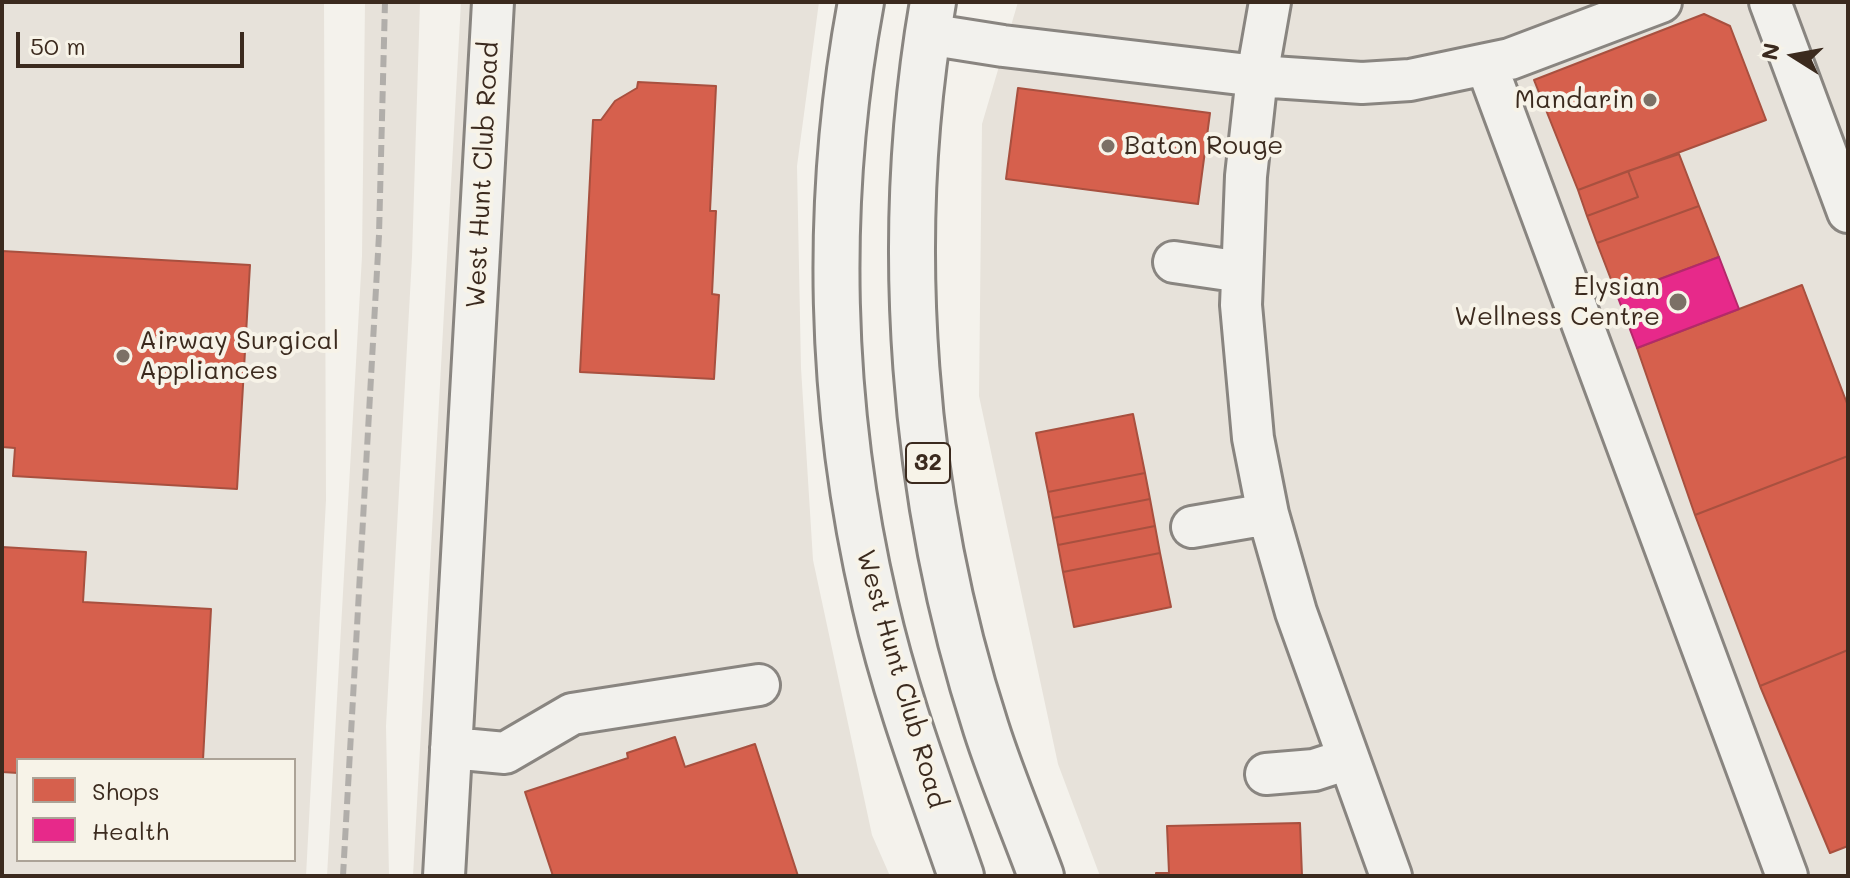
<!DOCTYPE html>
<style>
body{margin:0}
#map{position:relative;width:1850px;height:878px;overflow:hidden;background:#f4f2ec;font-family:Mali,sans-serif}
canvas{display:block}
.frame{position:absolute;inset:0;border:4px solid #3b2a1e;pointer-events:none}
.legend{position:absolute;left:16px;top:758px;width:280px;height:104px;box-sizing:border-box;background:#f7f3e8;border:2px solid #aca397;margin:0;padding:10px 14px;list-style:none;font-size:24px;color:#3b2a1e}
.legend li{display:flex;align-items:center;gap:16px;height:40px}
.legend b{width:40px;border:2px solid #aca397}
.north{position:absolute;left:1754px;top:16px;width:80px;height:80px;-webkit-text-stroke:6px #f7f3e8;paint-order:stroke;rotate:281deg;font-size:22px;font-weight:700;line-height:32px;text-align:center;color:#3b2a1e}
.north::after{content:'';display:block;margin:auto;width:28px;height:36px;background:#3b2a1e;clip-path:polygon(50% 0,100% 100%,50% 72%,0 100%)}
.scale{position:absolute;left:16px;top:32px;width:228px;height:36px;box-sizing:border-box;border:4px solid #3b2a1e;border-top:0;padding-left:10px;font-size:24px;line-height:28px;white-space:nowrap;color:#3b2a1e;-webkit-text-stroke:6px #f7f3e8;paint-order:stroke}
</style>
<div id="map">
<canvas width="1850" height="878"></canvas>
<div class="frame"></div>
<ul class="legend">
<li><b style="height:22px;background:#d6604d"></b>Shops</li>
<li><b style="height:22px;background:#e7298a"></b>Health</li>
</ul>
<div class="north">N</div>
<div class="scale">50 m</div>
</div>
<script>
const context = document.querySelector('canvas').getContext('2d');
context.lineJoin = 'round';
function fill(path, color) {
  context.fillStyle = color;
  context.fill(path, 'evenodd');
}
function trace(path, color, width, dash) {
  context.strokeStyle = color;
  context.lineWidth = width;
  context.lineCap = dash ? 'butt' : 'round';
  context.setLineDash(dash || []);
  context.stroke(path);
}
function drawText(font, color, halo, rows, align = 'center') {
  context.font = font + ' Mali,sans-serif';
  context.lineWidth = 8;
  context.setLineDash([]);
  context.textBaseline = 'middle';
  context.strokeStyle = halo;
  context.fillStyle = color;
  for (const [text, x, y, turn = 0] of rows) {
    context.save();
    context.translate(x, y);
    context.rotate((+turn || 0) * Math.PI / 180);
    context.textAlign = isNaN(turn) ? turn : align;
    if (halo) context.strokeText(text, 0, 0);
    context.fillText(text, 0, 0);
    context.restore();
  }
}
fill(new Path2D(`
 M2,2H324L326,500L306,876H2ZM18,760H294V860H18Z
 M365,2H420L412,257L386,726L389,876H327L362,256Z
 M461,2H819L797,166L801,368L813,560L872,835L890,876H413Z
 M1018,2H1848V876H1100L1058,764L979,396L982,124Z`), '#e7e2da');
const shops = new Path2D(`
 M1704,14L1730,26L1766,120L1578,190L1534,80Z
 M638,82L716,86L710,211H716L712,294L719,295L714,379L580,372L593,120H601L615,101L637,88Z
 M1018,88L1210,113L1198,204L1006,179Z
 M1679,154L1699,206L1597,243L1587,216L1638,197L1628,171Z
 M1628,171L1638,197L1587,216L1578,190Z
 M1699,206L1719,257L1617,295L1597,243Z
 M2,251L250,265L237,489L13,476L15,448L2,447Z
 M1802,285L1848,406V456L1695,515L1637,348Z
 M1133,414L1145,473L1048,492L1036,433Z
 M1848,456V650L1760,686L1695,515Z
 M1145,473L1150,499L1053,518L1048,492Z
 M1150,499L1155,526L1058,545L1053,518Z
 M1155,526L1160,553L1063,572L1058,545Z
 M2,547L86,552L83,602L211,609L203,760H18V773L2,772Z
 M1160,553L1171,607L1074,627L1063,572Z
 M1848,650V846L1830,853L1760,686Z
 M675,737L685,767L755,744L798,876H553L525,792L628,758L627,753Z
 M1300,823L1302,876H1156V873H1169L1167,826Z`);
fill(shops, '#d6604d');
trace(shops, '#a8503f', 2);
const health = new Path2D(`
 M1719,257L1739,309L1637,348L1617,295Z`);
fill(health, '#e7298a');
trace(health, '#b3296a', 2);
const minor = new Path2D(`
 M1270,2L1257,76L1246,176L1241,305L1253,438L1268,514L1296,612L1391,876
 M1770,2L1848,212
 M927,34L1003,46L1257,76L1362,83L1410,80L1486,64L1787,876
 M1486,64L1510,59L1661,2
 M1174,262L1242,272
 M1192,527L1268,514
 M451,748L505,753L572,714L759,685
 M1266,774L1314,770L1348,759
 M444,876L493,2`);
const major = new Path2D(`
 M861,2C824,201 829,407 875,604C896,697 930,786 961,876
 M933,2C892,238 912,500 986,728C1002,778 1023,827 1041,876`);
trace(minor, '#898580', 46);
trace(major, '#898580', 50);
trace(minor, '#f2f1ed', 40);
trace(major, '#f2f1ed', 44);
trace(new Path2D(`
 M343,876L379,235L385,2`), '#b1aeaa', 6, [12, 6]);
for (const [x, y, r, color] of [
 [1650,100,8,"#7c7066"],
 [1108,146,8,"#7c7066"],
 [1678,302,10,"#7c7066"],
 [123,356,8,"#7c7066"]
]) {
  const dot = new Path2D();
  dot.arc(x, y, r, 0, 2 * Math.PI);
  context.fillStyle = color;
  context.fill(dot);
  trace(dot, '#f7f3e8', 3);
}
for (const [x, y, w] of [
 [928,463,44]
]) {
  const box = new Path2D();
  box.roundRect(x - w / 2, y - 20, w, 40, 6);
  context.fillStyle = '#f7f3e8';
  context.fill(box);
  trace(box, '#3b2a1e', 2);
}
drawText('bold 24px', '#3b2a1e', null, [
 ["32",928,463]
]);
drawText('26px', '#3b2a1e', '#f7f3e8', [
 ["Mandarin",1634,100],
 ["Baton Rouge",1124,146,"left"],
 ["Elysian",1660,287],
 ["Wellness Centre",1660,317],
 ["Airway Surgical",139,341,"left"],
 ["Appliances",139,371,"left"]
], 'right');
drawText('26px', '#3b2a1e', '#f7f3e8', [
 ["West Hunt Club Road",483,175,-87],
 ["West Hunt Club Road",901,679,74]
]);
</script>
